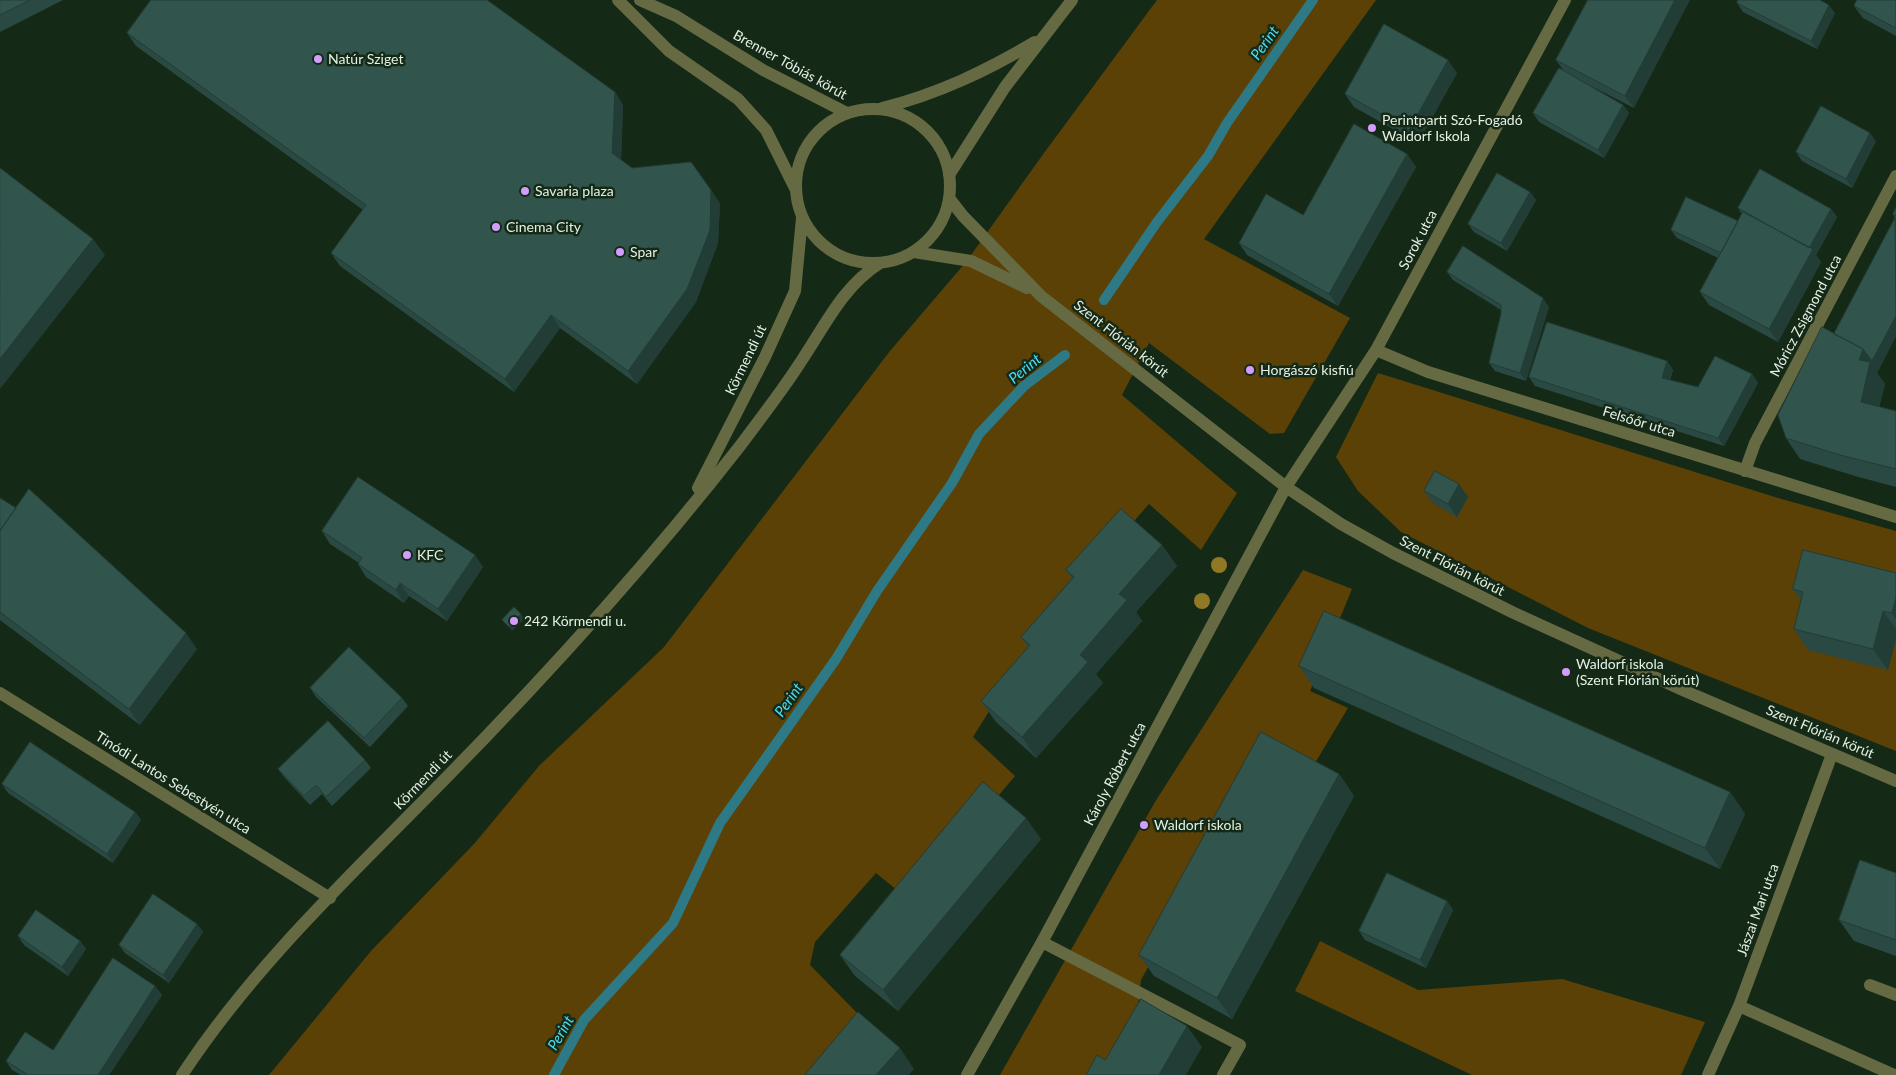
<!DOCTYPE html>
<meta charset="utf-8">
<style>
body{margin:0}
canvas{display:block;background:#152917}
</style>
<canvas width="1896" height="1075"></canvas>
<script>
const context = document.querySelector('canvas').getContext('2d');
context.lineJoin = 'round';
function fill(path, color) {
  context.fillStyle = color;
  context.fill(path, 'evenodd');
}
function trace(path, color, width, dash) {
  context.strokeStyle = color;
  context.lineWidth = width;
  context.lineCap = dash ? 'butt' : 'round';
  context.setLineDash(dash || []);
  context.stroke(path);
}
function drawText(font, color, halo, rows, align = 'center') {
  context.font = font + ' Lato,sans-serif';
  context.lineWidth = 5;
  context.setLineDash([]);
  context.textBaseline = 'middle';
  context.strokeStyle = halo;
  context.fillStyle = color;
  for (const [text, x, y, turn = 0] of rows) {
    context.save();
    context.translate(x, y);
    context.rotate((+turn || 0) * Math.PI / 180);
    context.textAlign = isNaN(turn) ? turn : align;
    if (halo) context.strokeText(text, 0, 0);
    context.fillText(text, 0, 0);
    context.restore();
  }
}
fill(new Path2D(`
 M1157,0H1376L1204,239L1350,318L1284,433L1270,434L1149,343L1122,395L1237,493L1201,550L1149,504L1043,625L973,737L1015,776L857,963L897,890L876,873L815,942L810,965L861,1017L811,1075H269L371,951L474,844L539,766L664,647L890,351L966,262L1044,153Z
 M1378,373L1778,498L1896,531V751L1588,628L1401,532L1358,491L1336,457Z
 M1303,570L1352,589L1310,691L1348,708L1315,763L1272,743L1141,980L1137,1014L1103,1075H1000L1155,802Z
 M1320,941L1418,990L1562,979L1705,1022L1681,1075H1472L1295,991Z`), '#5b4106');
trace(new Path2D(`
 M1104,300L1157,222L1208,156L1227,123L1313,0
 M554,1075L584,1020L673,923L720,823L836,659L877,591L952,483L979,434L1024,386L1065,355`), '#2d7986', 10);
trace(new Path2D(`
 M618,0L669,51L738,99L766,130L795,188
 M640,0L676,16L763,70L847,113
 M882,108C938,94 986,71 1035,42
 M796 186a77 77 0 1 1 154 0a77 77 0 1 1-154 0Z
 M949,175L1005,87L1072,0
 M949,198L963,216L1041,296L1286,487L1341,524L1393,553L1514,613L1685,691L1896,781
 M914,252L971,261L1027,288
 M1376,350L1428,372L1896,517
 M1745,471L1755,443L1896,176
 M698,488L765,357L795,291L802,218
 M0,693L330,898
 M1042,942L1240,1045L1223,1075
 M1870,985L1896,995
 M1739,1006L1894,1075
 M182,1075C254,965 352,874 443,781C548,674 648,564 740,446C760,419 782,391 800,363C825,326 842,287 880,263
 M967,1075L1042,942L1286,487L1376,350L1565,0
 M1708,1075L1739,1006L1832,754`), '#666a43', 12);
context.fillStyle = '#917825';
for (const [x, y] of [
 [1219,565],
 [1202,601]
]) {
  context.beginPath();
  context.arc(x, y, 8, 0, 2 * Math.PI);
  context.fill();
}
fill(new Path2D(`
 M0,0H63L0,32Z
 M1588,0L1634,108L1583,82L1623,105L1629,113L1604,158L1539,122L1533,113L1564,71L1556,60Z
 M1896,0V36L1863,18L1854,6Z
 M1737,3L1835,13L1817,49L1743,12Z
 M127,33L615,92L623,105L621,160L632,168L720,203L718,243L696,302L637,384L560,328L514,392L340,266L331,253L363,210L136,46Z
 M1457,73L1418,143L1354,107L1345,94Z
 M1876,141L1852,188L1802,161L1796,152Z
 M1407,154L1416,167L1338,306L1247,255L1239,243L1303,215Z
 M1530,192L1536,200L1507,251L1474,232L1468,224Z
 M1738,208L1831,209L1837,217L1816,255L1821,262L1778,342L1709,305L1700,292L1718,258L1677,238L1671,230L1738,221L1742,214Z
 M1896,208V336L1877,373L1885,384L1879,407L1896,411V487L1855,476L1800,459L1786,438L1834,334L1895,218L1893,214Z
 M1447,272L1549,307L1526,381L1495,371L1489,363L1501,314V310L1453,280Z
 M1667,361L1673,370L1670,380L1698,387L1752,374L1758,383L1724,446L1535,386L1529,377Z
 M1424,491L1468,497L1457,517L1433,503Z
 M0,498L197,649L140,725L0,620Z
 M322,531L483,567L447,621L409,596L404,603L366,577L358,564L359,563L330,544Z
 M1162,545L1177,566L1136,612L1142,621L1096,674L1103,683L1036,758L996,722L981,701L1028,647L1021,637L1072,578L1066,570Z
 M1896,573V639L1888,670L1808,650L1794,629L1801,600L1793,589Z
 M1299,666L1730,792L1745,814L1720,869L1314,688Z
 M310,688L402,698L408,706L370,747L316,697Z
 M365,760L371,768L332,806L322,794L310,805L284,777L278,769Z
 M1339,774L1354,796L1232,1019L1154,976L1139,955Z
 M2,784L135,812L141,820L113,863L8,793Z
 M1041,839L898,1011L855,976L840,955Z
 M1896,873V956L1854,941L1839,920Z
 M1447,901L1453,910L1426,968L1365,940L1359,931Z
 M197,924L203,932L169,983L125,953L119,945Z
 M18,936L80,941L86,949L68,976L24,945Z
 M155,986L162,995L109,1075H21L12,1070L6,1061L53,1050Z`), '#2a4942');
fill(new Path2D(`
 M1675,0H1690L1634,108L1625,96Z
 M1829,5L1835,13L1817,49L1811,41Z
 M1448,60L1457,73L1418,143L1409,130Z
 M615,92L623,105L621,166L612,153Z
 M1623,105L1629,113L1604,158L1598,150Z
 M1870,133L1876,141L1852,188L1846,179Z
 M1407,154L1416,167L1338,306L1329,294Z
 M711,190L720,203L718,243L696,302L637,384L628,371Z
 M1530,192L1536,200L1507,251L1501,243Z
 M1831,209L1837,217L1816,255L1821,262L1778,342L1769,329L1809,248Z
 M93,239L105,255L0,389V359Z
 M1543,298L1549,307L1526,381L1520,373Z
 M551,315L560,328L514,392L505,379Z
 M1896,316V336L1877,373L1885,384L1875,423L1861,402L1859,360L1863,349Z
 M1667,361L1673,370L1668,387L1662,378Z
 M1752,374L1758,383L1724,446L1718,438Z
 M1459,484L1468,497L1457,517L1448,504Z
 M1162,545L1177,566L1136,612L1142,621L1096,674L1103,683L1036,758L1022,737L1080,655L1119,594Z
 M475,555L483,567L447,621L438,609Z
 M400,583L409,596L404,603L396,590Z
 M1896,597V619L1892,613Z
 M1883,611L1896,629V639L1888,670L1873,649Z
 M521,614L524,619L512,631L509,627Z
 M186,633L197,649L140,725L129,709Z
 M1339,774L1354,796L1232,1019L1217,998Z
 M1730,792L1745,814L1720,869L1705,848Z
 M135,812L141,820L113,863L107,854Z
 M1026,818L1041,839L898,1011L883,990Z
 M1447,901L1453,910L1426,968L1420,960Z
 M197,924L203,932L169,983L163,975Z
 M80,941L86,949L68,976L62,967Z
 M155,986L162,995L109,1075H98Z
 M1187,1026L1202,1047L1186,1075H1159Z
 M900,1048L914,1069L909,1075H876Z`), '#223c36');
const building = new Path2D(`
 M0,0H30L0,15Z
 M151,0H487L615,92L612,153L632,168L691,162L711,190L710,230L687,289L628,371L551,315L505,379L331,253L366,205L127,33Z
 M1588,0H1675L1625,96L1556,60Z
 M1738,0H1820L1829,5L1811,41L1737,3Z
 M1857,0H1896V28L1854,6Z
 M1384,24L1448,60L1409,130L1345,94Z
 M1559,68L1623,105L1598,150L1533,113Z
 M1821,106L1870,133L1846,179L1796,152Z
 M1354,124L1407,154L1329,294L1239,243L1266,194L1303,215Z
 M0,168L93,239L0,359Z
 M1760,169L1831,209L1809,248L1738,208Z
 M1497,173L1530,192L1501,243L1468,224Z
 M1686,197L1738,221L1721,253L1671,230Z
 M1896,208V216L1893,214Z
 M1743,212L1813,249L1769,329L1700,292Z
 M1895,218L1896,316L1872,361L1863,349L1834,334Z
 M1463,246L1543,298L1520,373L1489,363L1501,314V305L1447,272Z
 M1547,322L1667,361L1662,378L1698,387L1715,356L1752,374L1718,438L1529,377Z
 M1822,327L1863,349L1859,360L1870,362L1861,402L1896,411V469L1840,455L1786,438L1778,415Z
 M1435,471L1459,484L1448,504L1424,491Z
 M358,477L475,555L438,609L400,583L396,590L358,564L362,558L322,531Z
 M29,489L186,633L129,709L0,612V531Z
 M0,498L16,508L0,531Z
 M1121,509L1162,545L1119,594L1127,600L1080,655L1088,662L1022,737L981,701L1030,645L1021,637L1074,577L1066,570Z
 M1803,550L1896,573V597L1892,613L1883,611L1873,649L1794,629L1803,592L1793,589Z
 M514,607L521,614L509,627L502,620Z
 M1324,611L1730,792L1705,848L1299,666Z
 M349,647L402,698L364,738L310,688Z
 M328,721L365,760L326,797L316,785L304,796L278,769Z
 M1261,732L1339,774L1217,998L1139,955Z
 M30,742L135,812L107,854L2,784Z
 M983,782L1026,818L883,990L840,955Z
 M1860,860L1896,873V940L1839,920Z
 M1387,873L1447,901L1420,960L1359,931Z
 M153,894L197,924L163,975L119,945Z
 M36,910L80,941L62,967L18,936Z
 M113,958L155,986L98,1075H28L6,1061L25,1032L53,1050Z
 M1141,999L1187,1026L1159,1075H1086L1097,1055L1105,1060Z
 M858,1012L900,1048L876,1075H805Z`);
fill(building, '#31554d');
trace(building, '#223c36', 1);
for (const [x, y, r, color] of [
 [318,59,5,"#d29dfd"],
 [1372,128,5,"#d29dfd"],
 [525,191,5,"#d29dfd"],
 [496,227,5,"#d29dfd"],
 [620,252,5,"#d29dfd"],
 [1250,370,5,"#d29dfd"],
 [407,555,5,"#d29dfd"],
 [514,621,5,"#d29dfd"],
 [1566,672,5,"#d29dfd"],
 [1144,825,5,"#d29dfd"]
]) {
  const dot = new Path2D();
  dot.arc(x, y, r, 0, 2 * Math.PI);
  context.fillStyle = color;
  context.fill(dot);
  trace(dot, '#152917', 2);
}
drawText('14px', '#e4f1e5', '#152917', [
 ["Natúr Sziget",328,59],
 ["Perintparti Szó-Fogadó",1382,120],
 ["Waldorf Iskola",1382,136],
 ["Savaria plaza",535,191],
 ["Cinema City",506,227],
 ["Spar",630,252],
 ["Horgászó kisfiú",1260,370],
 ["KFC",417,555],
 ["242 Körmendi u.",524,621],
 ["Waldorf iskola",1576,664],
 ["(Szent Flórián körút)",1576,680],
 ["Waldorf iskola",1154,825]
], 'left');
drawText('14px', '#e4f1e5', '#152917', [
 ["Brenner Tóbiás körút",790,65,29],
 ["Sorok utca",1418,240,-62],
 ["Móricz Zsigmond utca",1806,316,-62],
 ["Szent Flórián körút",1121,339,38],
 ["Körmendi út",746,360,-64],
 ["Felsőőr utca",1639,422,17],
 ["Szent Flórián körút",1452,566,27],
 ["Szent Flórián körút",1820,732,23],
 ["Károly Róbert utca",1115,774,-62],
 ["Körmendi út",423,780,-46],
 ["Tinódi Lantos Sebestyén utca",173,783,32],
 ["Jászai Mari utca",1758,910,-70]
]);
drawText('italic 15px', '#4cddf5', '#152917', [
 ["Perint",1265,43,-55],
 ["Perint",1025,369,-40],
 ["Perint",789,700,-55],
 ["Perint",561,1033,-60]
]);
</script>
